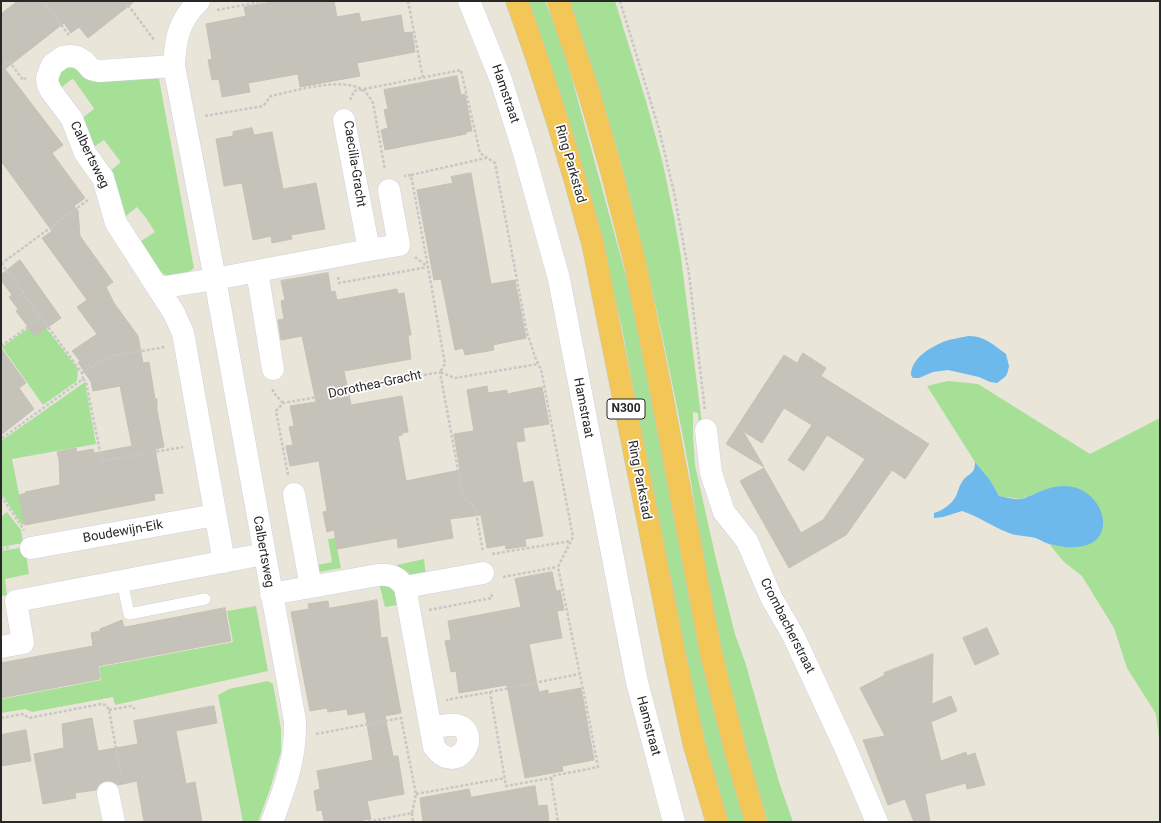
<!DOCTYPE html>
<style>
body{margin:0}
#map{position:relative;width:1161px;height:823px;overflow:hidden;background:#eae5d9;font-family:Roboto,sans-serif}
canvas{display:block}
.frame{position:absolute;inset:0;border:2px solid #282828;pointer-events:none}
</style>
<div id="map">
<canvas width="1161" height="823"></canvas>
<div class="frame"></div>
</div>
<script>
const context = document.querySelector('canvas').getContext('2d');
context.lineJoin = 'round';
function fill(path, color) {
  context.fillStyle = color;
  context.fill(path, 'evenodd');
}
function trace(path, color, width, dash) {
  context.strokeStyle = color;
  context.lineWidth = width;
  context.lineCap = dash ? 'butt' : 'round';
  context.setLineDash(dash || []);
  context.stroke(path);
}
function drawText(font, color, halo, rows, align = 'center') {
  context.font = font + ' Roboto,sans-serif';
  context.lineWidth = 3.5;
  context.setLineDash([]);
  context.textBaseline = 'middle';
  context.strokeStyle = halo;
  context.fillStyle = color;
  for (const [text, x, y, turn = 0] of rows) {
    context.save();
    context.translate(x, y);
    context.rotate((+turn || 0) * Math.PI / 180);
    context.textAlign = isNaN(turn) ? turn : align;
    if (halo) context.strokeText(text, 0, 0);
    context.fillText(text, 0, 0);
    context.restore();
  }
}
fill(new Path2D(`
 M526,1H545L563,46L637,316L708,687L746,822H728L706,745L681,646L622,328L585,177Z
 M569,1H615L646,101L663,164L674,217L681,257L701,416L704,450H701L698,413L693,412V436L695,465L716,559L735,634L746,665L779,782L793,822H768C745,748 726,672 710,596C699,541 693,486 682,432C664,342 645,252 621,163C606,108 587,55 569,1Z
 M63,66L156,77L159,79L194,268C162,292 156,263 141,241L155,232L146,218L137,207L125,217L109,172L120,163V161L104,140L91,149L81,119L94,109L93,107L74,80L72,79L62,87H57L59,69Z
 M40,320L78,369L77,381L43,405L2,347Z
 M948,381L978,384L1090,454L1160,418V746L1156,714L1127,668L1114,628L1082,576L1064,562L1049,544L1065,547L1044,490L1021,499L999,496L990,480L975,462L927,386Z
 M85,382L96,444L12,459L25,524L22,525L1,493V441Z
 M7,512L21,530L23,543L1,547V517Z
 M335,538L341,568L319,572L318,565L332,562L328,539Z
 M25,547L29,574L5,579L7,595L1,596V551Z
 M424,559L426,576L413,580L398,570L397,565Z
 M379,583L394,587L398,605L385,607Z
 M256,606L268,671L115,705L113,697L32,712L25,709L1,713V696L2,699L101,680L99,667L233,642L227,611Z
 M268,681L273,684L281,729V752L270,789L258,822H243L218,695L229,689Z`), '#a6e096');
fill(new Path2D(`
 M968,336C983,335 994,345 1006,354L1009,366L1008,371L1006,376L997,383L990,382L979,377L948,370L933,372L919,378H913L911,375C911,359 929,348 943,342C950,339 960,338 968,336Z
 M975,462L990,480L999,496C1006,497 1014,500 1021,499C1024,499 1028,496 1032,495C1045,489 1059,484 1073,487C1107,495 1118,545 1076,547C1066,548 1056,546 1046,543C1043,542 1041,540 1038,539C1029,535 1018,537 1009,533C993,527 978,516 962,511L943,517L934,518V513C942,511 952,504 956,496C958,492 959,486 962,482C968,472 975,476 975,462Z`), '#6eb9eb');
const building = new Path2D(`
 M18,1H135L88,38L79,27L71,33L64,23L5,69L63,145L52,153L85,198L74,206L78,210L80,236L113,282L106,287L114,303L138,336L143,363L149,362L155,399H157V410L164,447L155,449L163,493L154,494L155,500L25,525L19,495L26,493L25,492L60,485L59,460L57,452L76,448L77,452L93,449L94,453L132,446L120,386L93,391L91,382L78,362L80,361L72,351L97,334L77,307L87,300L42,238L52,231L1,161V14Z
 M278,1H334L337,17L359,13L361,22L401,15L404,33L412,32L415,52L357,63L360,76L300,87L298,74L248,83L250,92L222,97L219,79L212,80L208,60L212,59L206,24L246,16L244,7Z
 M457,76L461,95L465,94L472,131L466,132V134L385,150L381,130L388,128L384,110L388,109L384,90Z
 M252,128L254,135L272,132L283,189L316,183L325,229L291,235L292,239L272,243L271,236L253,240L242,183L224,186L216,139L233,136V132Z
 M471,173L491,284L515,280L526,338L493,345L494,350L465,355L463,348L455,350L441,279L434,280L417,190L453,183L451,177Z
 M20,260L61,318L35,336L16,311L18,309L9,297L12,295L1,280V275Z
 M328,273L331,292L335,291L337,300L397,289L398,294L404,293L411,335H408L411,359L344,371L351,405L402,396L408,432L402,433V435L398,436L406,481L460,470L454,434L474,431L467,390L487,386L488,393L507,390V394L542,387L549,424L523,428L525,441L516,442L523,483L533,481L543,536L525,539L526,546L506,549L505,545L487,548L481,515L450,519L453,538L398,548L397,538L337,549L334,530L327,532L323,512L327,511L319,461L290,466L286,446L293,445L289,427L294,426L290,406L316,402L302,336L281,340L278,320L284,319L281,301L285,300L281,281Z
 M1,348L26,383L19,388L34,409L1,435Z
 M803,353L826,368L821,376L929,444L905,479L892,470L846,535L789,568L740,481L764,468L801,533L823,520L865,459L827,435L804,471L788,460L812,425L784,408L762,443L743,431L764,467L726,444L784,355L797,363Z
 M552,572L556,591L560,590L564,610L557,611L562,638L529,644L537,684L539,692L548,690V694L581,688L594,760L562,766L563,771L525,778L507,685L459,693L456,671L451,672L445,641L451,640L448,621L521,607L515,579Z
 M377,600L381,638L387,637L401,713L385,716L393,756H398L404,794L367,801L371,819L352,822H324L322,810L317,811L314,791L320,789L317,771L373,760L365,712L348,715L347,709L328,712L327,708L310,711L291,612L309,609L308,604L328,601L329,608Z
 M225,608L231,641L98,666L100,679L1,698V663L93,646L91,633L100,631V629L122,620L124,627Z
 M987,628L999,654L975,665L963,638Z
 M933,654L932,704L951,696L957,711L931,722L941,761L966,752L967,756L975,753L985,785L967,789L966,783L925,794L930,822H914L905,799L888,805L863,740L885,736L860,688L885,675L884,673Z
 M214,706L217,723L176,731L186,784L195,782L202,822H144L137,781L118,785L112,781H105L99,784L96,790L75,793L76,798L43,804L34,754L64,748L62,724L92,718L98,751L138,744L134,721Z
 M26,730L31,761L1,766V735Z
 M535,786L538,806L547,805L549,820L541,822H423L420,798L469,789L471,797Z`);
fill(building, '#c5c2b9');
trace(building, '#c5c1b3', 1);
const service = new Path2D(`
 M122,581L129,614L205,599`);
const minor = new Path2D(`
 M199,1C179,20 175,40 174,66L215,279L295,721C296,759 285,787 272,822
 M174,66L99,71L91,69L84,61L77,57L70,56L63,57L52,65L47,78L48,85L51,91L72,119L85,153L103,178L116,223L174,313L183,333L224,562
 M369,250L399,245L389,190
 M257,271L273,369
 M159,288L215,279L369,250L344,120
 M706,430L711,473L724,512L747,541L771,597L793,635L845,747L877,822
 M294,494L311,587
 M31,548L215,515
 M405,587L483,573
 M271,594L378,575C391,574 398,577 405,587L434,747C458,779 484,731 456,725C448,724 438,727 431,728
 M1,647L23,643L16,601L264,554
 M108,793L114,822`);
const tertiary = new Path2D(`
 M469,1L501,80L524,153L559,279L637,682L674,822`);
const trunk = new Path2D(`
 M517,1C546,81 571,162 593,245L676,661L694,744L717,822
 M558,1L590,96L612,173L635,263L660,386L711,653L736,753L756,822`);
trace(service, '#cfd0e1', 12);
trace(minor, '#cfd0e1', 23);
trace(tertiary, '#cfd0e1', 23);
trace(trunk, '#c7c7c7', 23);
trace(new Path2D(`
 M43,1L69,35
 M125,1L155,41
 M408,1L423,78
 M620,1L659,129L674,192L689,274L705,411
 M217,10L264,1
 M1,67L9,61L23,80L26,78
 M350,100L354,91L461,70L480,153L495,163L527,333C532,345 534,358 541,369L573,537L558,567L589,719L598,767L552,776L551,778L506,786L490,692L446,700
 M205,116L263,106L271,96C294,91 341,77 361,89C367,92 370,98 373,103L385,170
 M411,175L486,158
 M415,257L428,267L445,364L440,372L455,378L538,364
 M1,263L82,373L83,379L1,439
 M1,264L88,200
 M338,277L339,283L428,267L411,175L404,176
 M1,346L41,318
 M82,373L107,357L165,347
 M83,379L86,382L102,461L183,447
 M273,389V392L283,403
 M288,475L276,411L283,403L345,392L349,389L440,372L463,497L475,507L483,552
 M1,496L24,530
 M1,549L11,547
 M492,554L571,541
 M503,577L557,567
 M429,610L492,598L491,592
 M490,692L579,674
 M109,710L131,706L135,709
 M1,718L23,714L29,718L101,704L106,705L109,710L121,776
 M316,734L401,718L416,794L412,813L367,822
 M551,778L558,822
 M416,794L505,778
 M412,813L413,822`), '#c7c7c7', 2.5, [3, 2]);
trace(service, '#fff', 11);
trace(minor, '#fff', 22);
trace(tertiary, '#fff', 22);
trace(trunk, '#f2c758', 22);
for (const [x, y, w] of [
 [626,409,38]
]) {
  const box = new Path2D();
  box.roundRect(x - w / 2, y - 10, w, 20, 3);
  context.fillStyle = '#fff';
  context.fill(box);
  trace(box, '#282828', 1);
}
drawText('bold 12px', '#282828', null, [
 ["N300",626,409]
]);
drawText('13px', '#282828', '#fff', [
 ["Hamstraat",505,94,71],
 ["Calbertsweg",89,155,64],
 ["Caecilia-Gracht",354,164,81],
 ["Ring Parkstad",570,164,74],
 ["Dorothea-Gracht",375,385,-12],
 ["Hamstraat",583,408,79],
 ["Ring Parkstad",639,480,79],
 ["Boudewijn-Eik",123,532,-10],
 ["Calbertsweg",263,552,80],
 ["Crombacherstraat",787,626,63],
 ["Hamstraat",648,726,75]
]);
</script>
